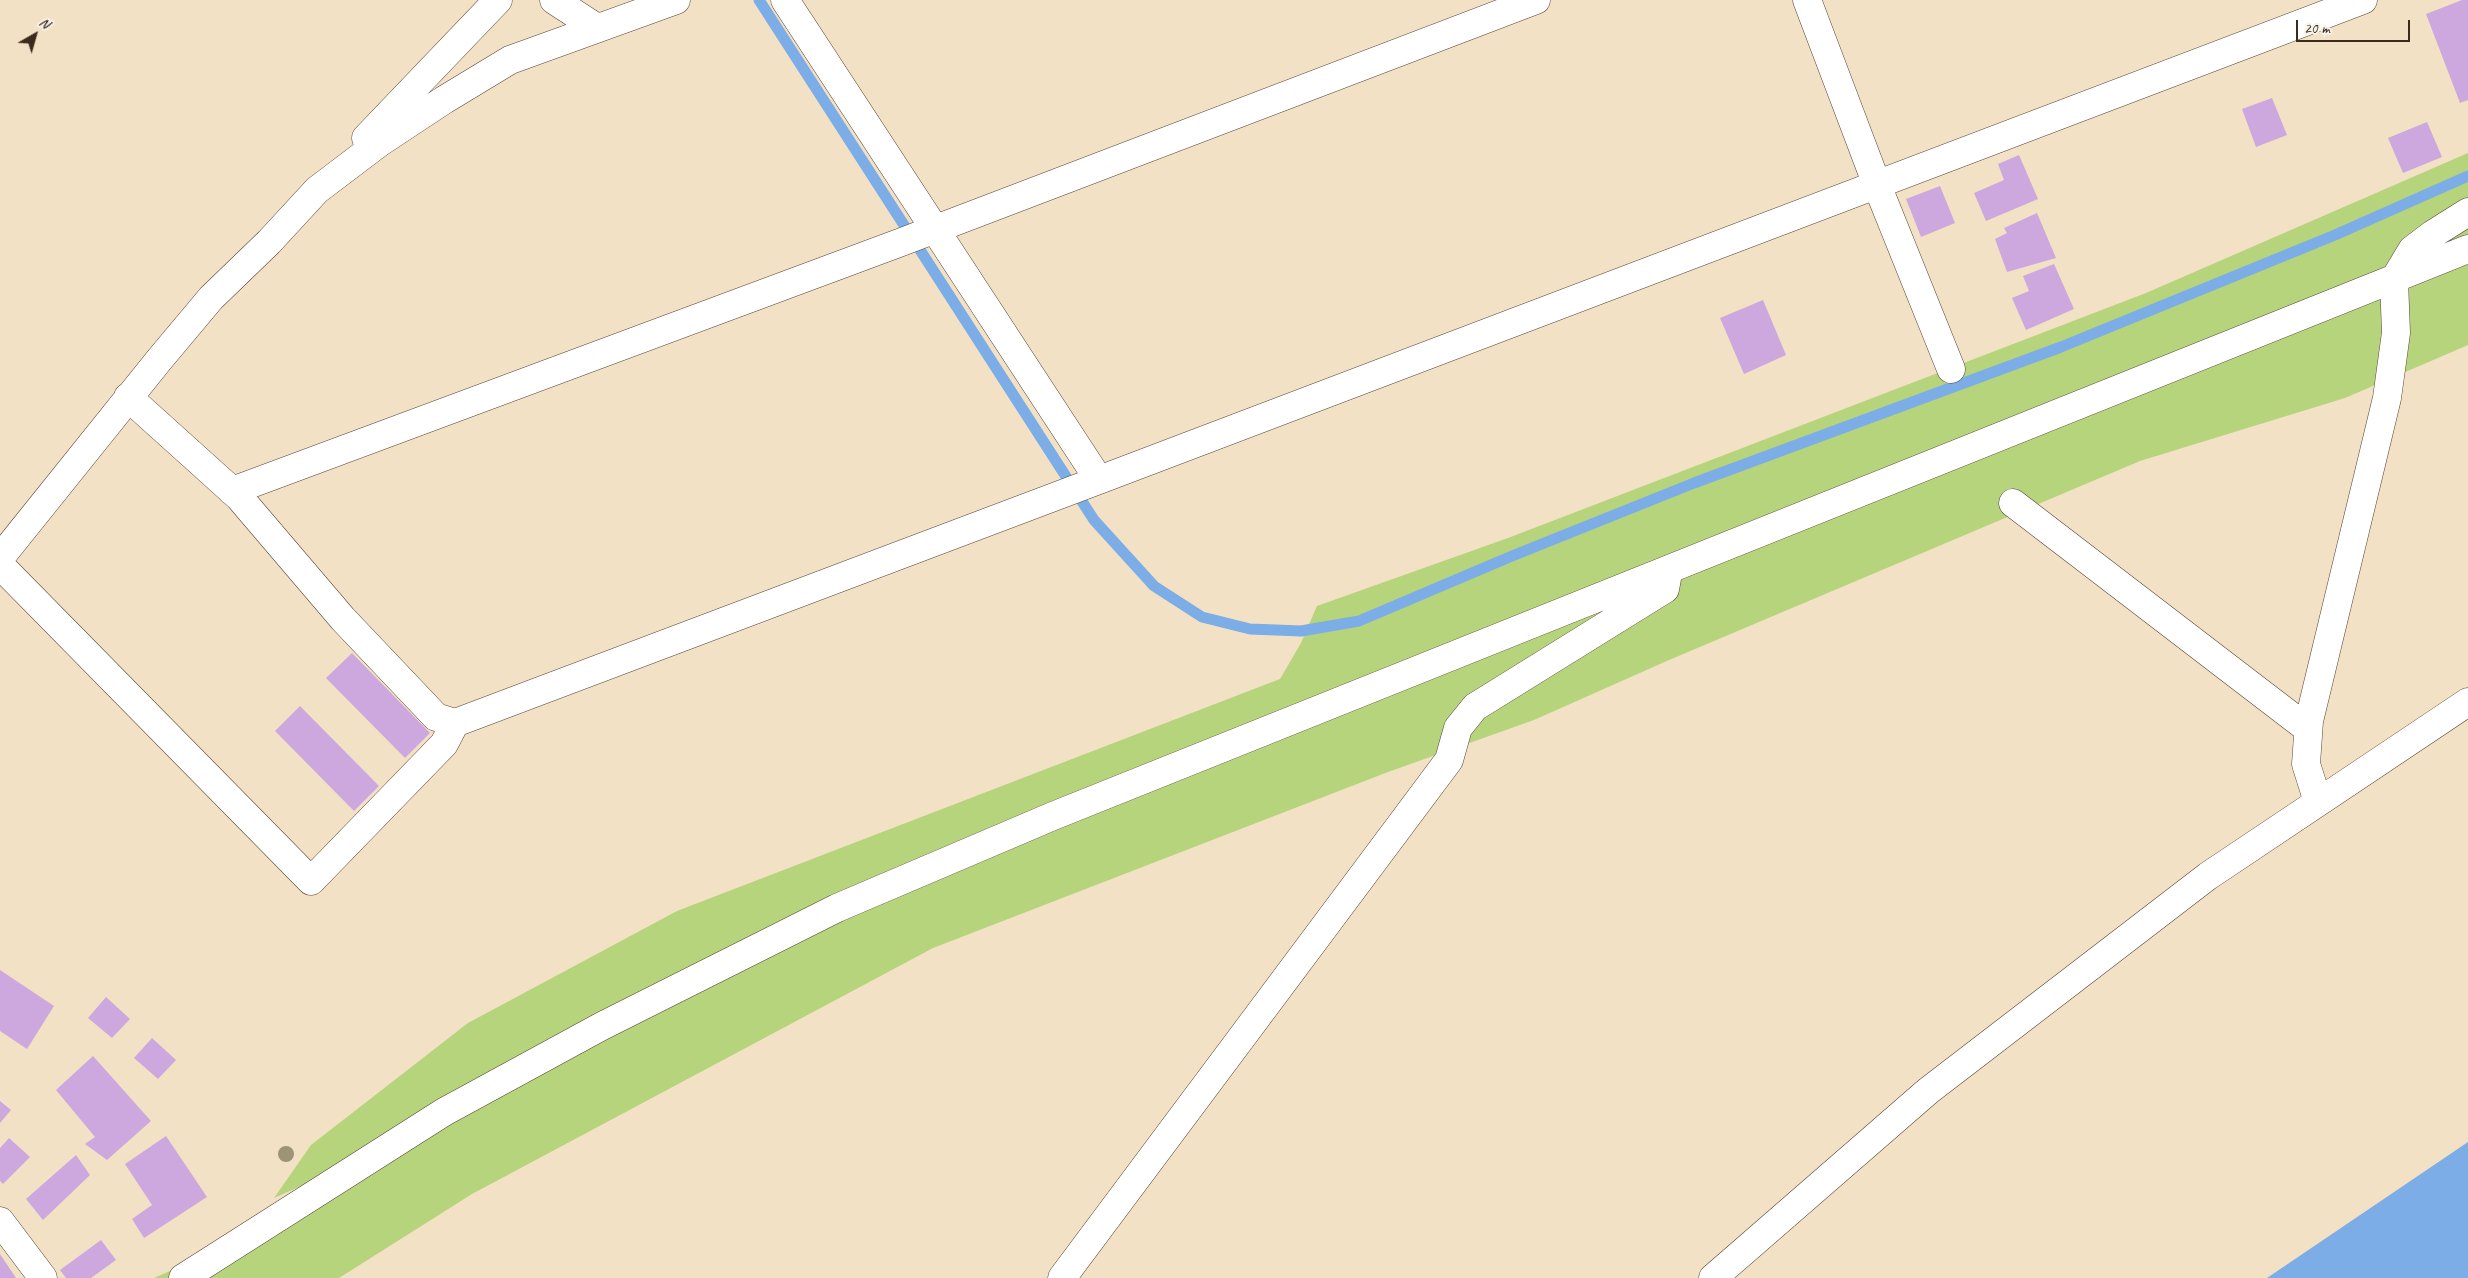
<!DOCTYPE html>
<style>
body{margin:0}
#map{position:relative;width:2468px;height:1278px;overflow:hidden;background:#f2e1c4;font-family:Caveat,sans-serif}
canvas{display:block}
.north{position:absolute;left:10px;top:10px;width:50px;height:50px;-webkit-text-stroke:4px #f7f3e8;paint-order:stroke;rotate:38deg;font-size:14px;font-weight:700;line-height:20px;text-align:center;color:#3b2a1e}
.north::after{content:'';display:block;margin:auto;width:18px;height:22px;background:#3b2a1e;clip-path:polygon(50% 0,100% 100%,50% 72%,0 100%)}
.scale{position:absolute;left:2296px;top:20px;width:114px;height:22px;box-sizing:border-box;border:2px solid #3b2a1e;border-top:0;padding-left:6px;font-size:15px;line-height:18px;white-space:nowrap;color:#3b2a1e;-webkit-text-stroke:4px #f7f3e8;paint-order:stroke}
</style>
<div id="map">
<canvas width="2468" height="1278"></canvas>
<div class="north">N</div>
<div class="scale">20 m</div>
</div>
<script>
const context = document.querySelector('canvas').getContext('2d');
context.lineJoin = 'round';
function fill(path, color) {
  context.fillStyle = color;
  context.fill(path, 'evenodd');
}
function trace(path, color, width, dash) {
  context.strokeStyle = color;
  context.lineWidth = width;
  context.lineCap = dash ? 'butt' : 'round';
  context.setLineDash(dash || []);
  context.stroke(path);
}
fill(new Path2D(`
 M2468,153V235L2072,397L2468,251V345L2345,398L2140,461L1669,660L1534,720L1388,772L933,948L472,1194L339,1278H154L247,1237L403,1141L274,1198L311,1145L468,1023L677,911L1280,679L1301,643L1317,606L1508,538L2146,293Z`), '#b5d47b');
fill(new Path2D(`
 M2468,1142V1278H2267Z`), '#7cade7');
trace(new Path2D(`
 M759,0L1094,520L1154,586L1202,617L1250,629L1301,631L1359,621L1512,556L1694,483L2061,347L2335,235L2468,176`), '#7cade7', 11);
fill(new Path2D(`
 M2462,0H2468V100L2460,103L2426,14Z
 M2272,98L2287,135L2256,147L2242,109Z
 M2427,122L2442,157L2403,173L2388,138Z
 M2019,155L2038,199L1986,221L1974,193L2004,180L1998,164Z
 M1940,186L1955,223L1921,237L1906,199Z
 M2037,213L2056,258L2007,272L1995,239L2007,233L2004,228Z
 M2054,264L2074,309L2026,330L2012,298L2029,291L2023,276Z
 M1763,300L1786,355L1744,374L1720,318Z
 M352,653L430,733L405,758L326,678Z
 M300,706L379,786L354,811L275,731Z
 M0,970L54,1006L27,1049L0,1031Z
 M106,997L130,1019L112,1038L88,1018Z
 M152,1038L176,1060L158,1079L134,1058Z
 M93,1056L151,1121L107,1160L85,1144L95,1137L56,1090Z
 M0,1101L11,1110L0,1123Z
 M166,1136L207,1197L144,1238L132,1219L152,1205L125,1164Z
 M9,1138L30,1157L3,1184L0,1181V1148Z
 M76,1155L90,1175L43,1220L26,1199Z
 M101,1240L116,1260L91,1278H66L60,1270Z
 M0,1254L16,1278H0Z`), '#cca8df');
const minor = new Path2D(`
 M554,0L597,28
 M785,0L1099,480L2363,0
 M1807,0L1877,185L1951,369
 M366,138L498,0
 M128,397L239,497L343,619L436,717L455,723L1099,480
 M232,491L899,243L1536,0
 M2013,503L2308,729
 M0,558L159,360L211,298L269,242L317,190L379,143L444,100L510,60L676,0
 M0,565L311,881L444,744L455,723
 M2318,802L2306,764L2309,721L2387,398L2396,333L2394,280L2412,250L2433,234L2468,212
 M0,1221L43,1278
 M183,1278L444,1112L602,1026L837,908L1053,816L2468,249
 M1062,1278L1449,760L1458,728L1475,707L1665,589L1668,573
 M1713,1278L1928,1091L2208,876L2468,702`);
trace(minor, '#564537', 29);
trace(minor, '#fff', 28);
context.fillStyle = '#9e9375';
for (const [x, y] of [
 [286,1154]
]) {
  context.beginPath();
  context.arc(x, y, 8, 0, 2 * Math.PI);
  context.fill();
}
</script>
